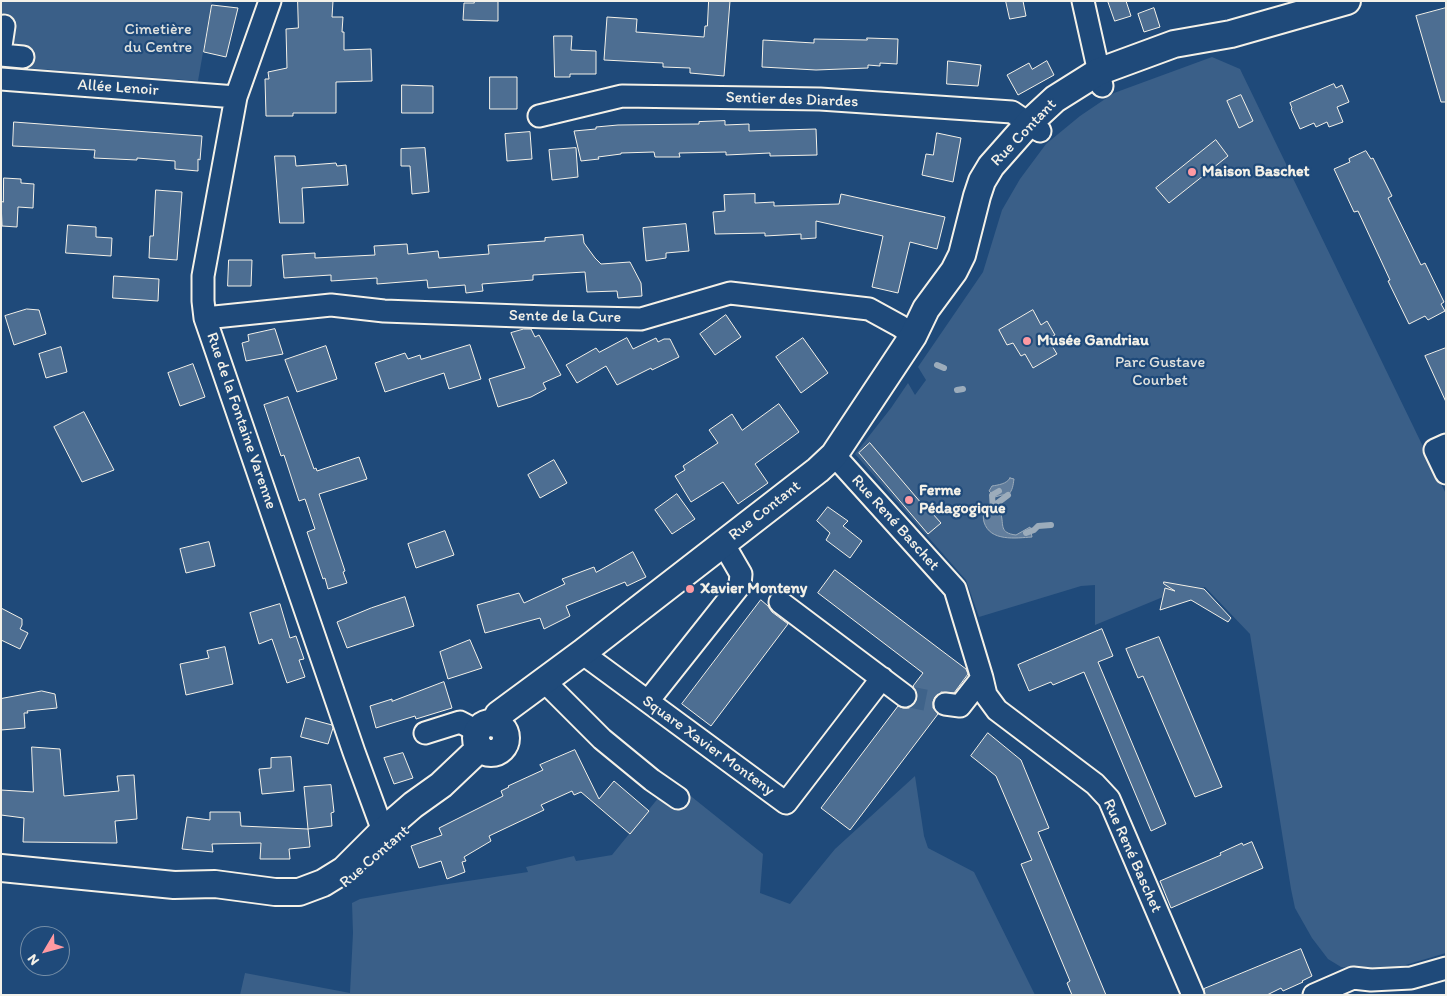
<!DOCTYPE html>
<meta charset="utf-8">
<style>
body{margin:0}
#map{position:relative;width:1447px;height:996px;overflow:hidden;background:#1f4a7a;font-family:Itim,sans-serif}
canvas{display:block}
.frame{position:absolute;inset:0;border:2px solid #f4f1e8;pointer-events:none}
.north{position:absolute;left:20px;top:926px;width:50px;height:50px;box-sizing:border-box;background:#1f4a7a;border:1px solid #748da6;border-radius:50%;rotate:233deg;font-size:14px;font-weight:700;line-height:20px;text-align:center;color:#f4f1e8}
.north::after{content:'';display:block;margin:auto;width:18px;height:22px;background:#ff9aa2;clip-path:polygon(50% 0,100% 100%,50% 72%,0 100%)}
</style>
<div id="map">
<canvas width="1447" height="996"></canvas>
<div class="frame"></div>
<div class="north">N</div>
</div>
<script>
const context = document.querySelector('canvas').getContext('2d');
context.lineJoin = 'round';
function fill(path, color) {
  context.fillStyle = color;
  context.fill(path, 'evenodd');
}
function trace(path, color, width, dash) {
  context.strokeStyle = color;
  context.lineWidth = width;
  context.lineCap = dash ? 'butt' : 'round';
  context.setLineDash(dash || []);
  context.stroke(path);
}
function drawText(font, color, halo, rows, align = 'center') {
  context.font = font + ' Itim,sans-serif';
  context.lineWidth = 4.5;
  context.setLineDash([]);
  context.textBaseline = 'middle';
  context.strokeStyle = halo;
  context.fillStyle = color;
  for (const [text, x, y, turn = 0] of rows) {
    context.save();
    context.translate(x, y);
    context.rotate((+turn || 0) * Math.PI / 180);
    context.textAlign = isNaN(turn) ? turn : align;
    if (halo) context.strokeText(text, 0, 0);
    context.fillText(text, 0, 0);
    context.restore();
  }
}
fill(new Path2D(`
 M1,1H212L198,81L1,66Z
 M1212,57L1240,69L1446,494V953L1385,971L1365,970L1341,967L1328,959L1312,938L1295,908L1291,889L1250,634L1205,587L1163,597L1095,625V585L1081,586L979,617L966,580L855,454L891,408L908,383L915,395L926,380L918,367L983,272L1002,210L1020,179L1046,144L1080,116L1114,93Z
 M915,776L924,836L928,848L974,872L1035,995H240L245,973L350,993L353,933L352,903L360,899L441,885L528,872L526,867L574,856L576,861L612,855L672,781L763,854L760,893L790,904L835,849Z`), '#3a5f88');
const water = new Path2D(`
 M1010,478L1014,479C1013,485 1013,490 1008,495H1002L995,497L989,491L992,486C998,485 1007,484 1010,478Z
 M991,502C995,505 999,510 1001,514C1004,525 999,533 1016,535L1030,527L1032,537C1016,538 990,542 984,522C982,514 984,511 991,506Z`);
fill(water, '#627e9d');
trace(water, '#9cacbb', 1);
trace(new Path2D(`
 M937,365L944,368
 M957,390L963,389
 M991,508L1008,495
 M993,509L992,495L999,491
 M1026,533L1034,530L1038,526L1051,525`), '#9cacbb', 6);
const building = new Path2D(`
 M298,1H333L332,17H343L342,32H344V50L371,49L372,81L336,82V113H293V116H266L265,79H269L268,72L287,68L286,29L298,28Z
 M474,1H498V21L463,20L464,3H474Z
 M709,1H730L724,76L690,73V68L663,67V63L604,60L607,17L637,19L636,32L704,37L705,26H707Z
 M1006,1H1023L1026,16L1010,19Z
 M1108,1H1126L1131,16L1115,21Z
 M212,5L238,8L226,57L204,52Z
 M1154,8L1160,27L1144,32L1138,14Z
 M1446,8V102H1441L1416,16Z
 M554,36H572L571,50L596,51V74H570V77H555Z
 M867,38L898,39L897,64L880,63V66L868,65V68L816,70L762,67L763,40L814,43V39L867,40Z
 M948,61L981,65L978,86L947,84Z
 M1047,61L1054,75L1018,95L1007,75L1029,63L1032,69Z
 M490,77H517V109H490Z
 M1334,84L1336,88L1342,85L1349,102L1337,107L1343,122L1329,127L1327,122L1316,127L1314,123L1300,129L1291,109L1292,108L1290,103Z
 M402,85L433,86V113H402Z
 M1241,95L1253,121L1239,128L1227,101Z
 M725,121V125L749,124V131L816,129L817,155L770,156V153L726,155V152L679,153L680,157H655L654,152L621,153V154L598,157L599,159L581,161L574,131L596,129V127L618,125L699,124V122Z
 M14,122L202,136L200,160L198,159V171L175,169V161L137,158V160L94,158L95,150L13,146Z
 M530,132L532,159L507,161L505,134Z
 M937,133L961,138L953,182L922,175L926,154L933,155Z
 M1216,140L1228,156L1169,203L1156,188Z
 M425,148L429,192L412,194L410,166H401V149Z
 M576,148L578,177L552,180L549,150Z
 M1366,151L1371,159L1373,158L1392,196L1388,198L1421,265L1425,263L1444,302L1441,304L1445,311L1428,320L1425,316L1409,324L1388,281L1390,280L1358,211L1354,212L1334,169L1350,162L1349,159Z
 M275,156H295L296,166L336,163L337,166L346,165L348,185L302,188L304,223H280Z
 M4,178L21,179V183L34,184L33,208L18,207L17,227L2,226L1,201L3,202Z
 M156,190L182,192L177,260L149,258L150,236H153Z
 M755,194V203L774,202V206L839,204L841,194L945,217L937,249L910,242L898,293L872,287L883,236L816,221V238L801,239V234L765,236V233L715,234L713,212L725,211L724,195Z
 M686,224L689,251L666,253V258L646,261L643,228Z
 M68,225L96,227V237L112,238L111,256L66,253Z
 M583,235L584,243L595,258L601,264L630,262L641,283L642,296L618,298L617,291L587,292L585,272L533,275V280L482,284L483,291L466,293L465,285L428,288L427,280L377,284V278L331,281V275L284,278L282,255L315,253V258L375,255L374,246L407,244L408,254L438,251L439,258L489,254L488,245L545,241V238Z
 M229,260H252L251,286H228Z
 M114,276L159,279L158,301L113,298Z
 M27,309L39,310L46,334L14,345L5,316Z
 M1033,310L1041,325L1047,321L1055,335L1048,339L1057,354L1033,368L1025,354L1021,356L1013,343L1007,345L999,330Z
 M726,315L741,337L715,355L700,334Z
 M275,329L283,354L246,361L242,343L249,341L248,335Z
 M524,329H531L535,337L539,335L561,375L543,383L546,389L531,397L498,407L489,379L525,368L511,333Z
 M627,338L633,349L656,338L658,342L664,339H670L679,357L652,370L651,368L617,385L606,366L577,383L566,365L596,348L599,352Z
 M803,338L828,373L801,393L776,357Z
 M470,345L481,379L449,389L444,373L385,392L375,363L405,353L408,359L420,355L421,359Z
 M326,346L337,379L297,392L285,360Z
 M61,347L67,372L46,378L39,354Z
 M1446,348V402L1425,356Z
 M193,364L205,397L180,406L168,373Z
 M288,397L314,469L316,468L317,471L359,457L367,479L319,494L345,571L343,572L347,583L328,589L325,578L323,579L307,532L315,529L305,499L299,501L284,455L281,456L264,405Z
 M779,404L799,432L755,464L768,483L738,504L723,482L691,502L675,476L685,470L683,466L718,443L709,430L732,414L742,430Z
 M84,412L114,470L82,482L54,427Z
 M870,443L922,504L923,503L941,523L928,534L859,453Z
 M554,460L567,483L540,498L528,475Z
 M677,494L695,519L672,534L655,510Z
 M828,507L848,521L843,526L862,541L850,558L826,540L830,533L817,521Z
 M445,531L454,555L416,568L408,544Z
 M209,542L215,566L186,573L180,549Z
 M633,552L646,577L627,586L625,582L566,606L570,616L544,629L540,618L485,633L477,605L519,593L524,603L565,584L562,579L594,567L596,572Z
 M835,570L966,669L968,674L954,693L941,692L935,697L933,702V708L938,714L850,830L821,808L898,706L903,708H909L915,704L917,697V692L913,686L923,673L818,593Z
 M1164,582L1204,589L1231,618L1228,622L1191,600L1160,610L1165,588L1175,591L1164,584Z
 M405,597L414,626L347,648L337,622L371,608Z
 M761,600L768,606L772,612L788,624L711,726L682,704Z
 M280,604L290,638L296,636L304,659L299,660L305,677L287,683L272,639L259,644L250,613Z
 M1,608L22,619V625L20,629L28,633L20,649L1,640Z
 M1102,629L1113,656L1098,662L1166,824L1151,831L1084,672L1053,685L1051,682L1029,691L1018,665Z
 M1159,637L1222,787L1195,797L1143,676L1138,678L1126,649Z
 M470,640L482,668L448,679L440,652Z
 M225,647L233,684L186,695L180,664L209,658L207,651Z
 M444,682L452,708L416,719L415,716L376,728L370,706L392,699V701Z
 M42,691L55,694L57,708L27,711L28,713H24L25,728L1,730V699Z
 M306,718L332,725L333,728L328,744L301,737Z
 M988,733L1021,760L1049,828L1038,832L1106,995H1072L1067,983L1070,981L1021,864L1032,860L996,776L971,756Z
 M32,747L60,749L64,796L119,791L117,776L134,775L137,819L115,821L117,843L23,842L24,818L1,815V790L33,792Z
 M575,750L599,799L614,781L649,811L630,834L581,792L574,795L572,791L541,805L544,810L489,836L491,841L464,857L466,861L462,862L465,872L447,879L441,861L419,868L411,846L442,835L439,828L503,796L501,791L509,787L508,786L543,770L540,765Z
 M403,753L413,778L394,784L384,758Z
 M291,757L294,791L262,794L259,769L271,768V758Z
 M331,785L334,812L331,813L332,826L308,829L310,847L289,849L290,859H260L261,843L212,844L213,852L182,849L187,817L210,820V812H240L241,826L308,829L304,787Z
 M1252,842L1263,868L1171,908L1160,881L1221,855L1220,853L1242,843L1243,845Z
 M1301,949L1312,976L1302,981L1303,982L1283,991L1281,988L1267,995H1205L1204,989Z`);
fill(building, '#4d6e92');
trace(building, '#f4f1e8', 1);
trace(new Path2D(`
 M905,696L945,704`), '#3f638a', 21, [21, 11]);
const minor = new Path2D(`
 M270,1L236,97L203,276V301L205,318L354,752L383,831
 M1083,1L1102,86
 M1,46L4,26
 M1,55L23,57
 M1,79L236,97
 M539,116L622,96L820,99L1012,112L1040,131
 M205,318L331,305L384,311L547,317L641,319L730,293L869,309L900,326L913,336
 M1446,445L1435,450L1446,473
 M834,455L955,589L982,678L986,695L997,710L1095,784L1109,799L1193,995
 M780,602L905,696
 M582,653L786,803L882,678
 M550,687L602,739L652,780L678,798
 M648,701L740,585L741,574L723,543
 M945,704L960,706L982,678
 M425,733L460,722L477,731
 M1314,995L1353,978L1371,980L1411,978L1446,968`);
const major = new Path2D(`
 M476 738a15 15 0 1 1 30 0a15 15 0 1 1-30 0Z
 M495,724L498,715L582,653L818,470L834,455L913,336L926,309L954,271L962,255L977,196L982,181L991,166L1029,123L1055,99L1098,72L1174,44L1231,34L1347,1
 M1,868L174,885L215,884L275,892H299L323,883L344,870L383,831L413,805L441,785L480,748`);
trace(minor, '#f4f1e8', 25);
trace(major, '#f4f1e8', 30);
trace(minor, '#1f4a7a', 21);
trace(major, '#1f4a7a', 26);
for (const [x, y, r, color] of [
 [1192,172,5,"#ff9aa2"],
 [1027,341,5,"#ff9aa2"],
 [909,500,5,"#ff9aa2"],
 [690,589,5,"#ff9aa2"]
]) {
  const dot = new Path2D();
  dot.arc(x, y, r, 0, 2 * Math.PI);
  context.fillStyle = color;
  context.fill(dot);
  trace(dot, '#1f4a7a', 2);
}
drawText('16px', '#e1e2de', '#1f4a7a', [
 ["Cimetière",158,30],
 ["du Centre",158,48],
 ["Parc Gustave",1160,363],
 ["Courbet",1160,381]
]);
drawText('16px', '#f4f1e8', '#1f4a7a', [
 ["Allée Lenoir",118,88,4],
 ["Sentier des Diardes",792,100,2],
 ["Rue Contant",1024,133,-46],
 ["Sente de la Cure",565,317,1],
 ["Rue de la Fontaine Varenne",241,421,71],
 ["Rue Contant",765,511,-38],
 ["Rue René Baschet",895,523,48],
 ["Square Xavier Monteny",708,746,36],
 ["Rue René Baschet",1132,856,66],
 ["Rue Contant",375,857,-41]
]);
drawText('bold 16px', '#f4f1e8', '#1f4a7a', [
 ["Maison Baschet",1202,172],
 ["Musée Gandriau",1037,341],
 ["Ferme",919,491],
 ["Pédagogique",919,509],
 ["Xavier Monteny",700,589]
], 'left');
</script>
